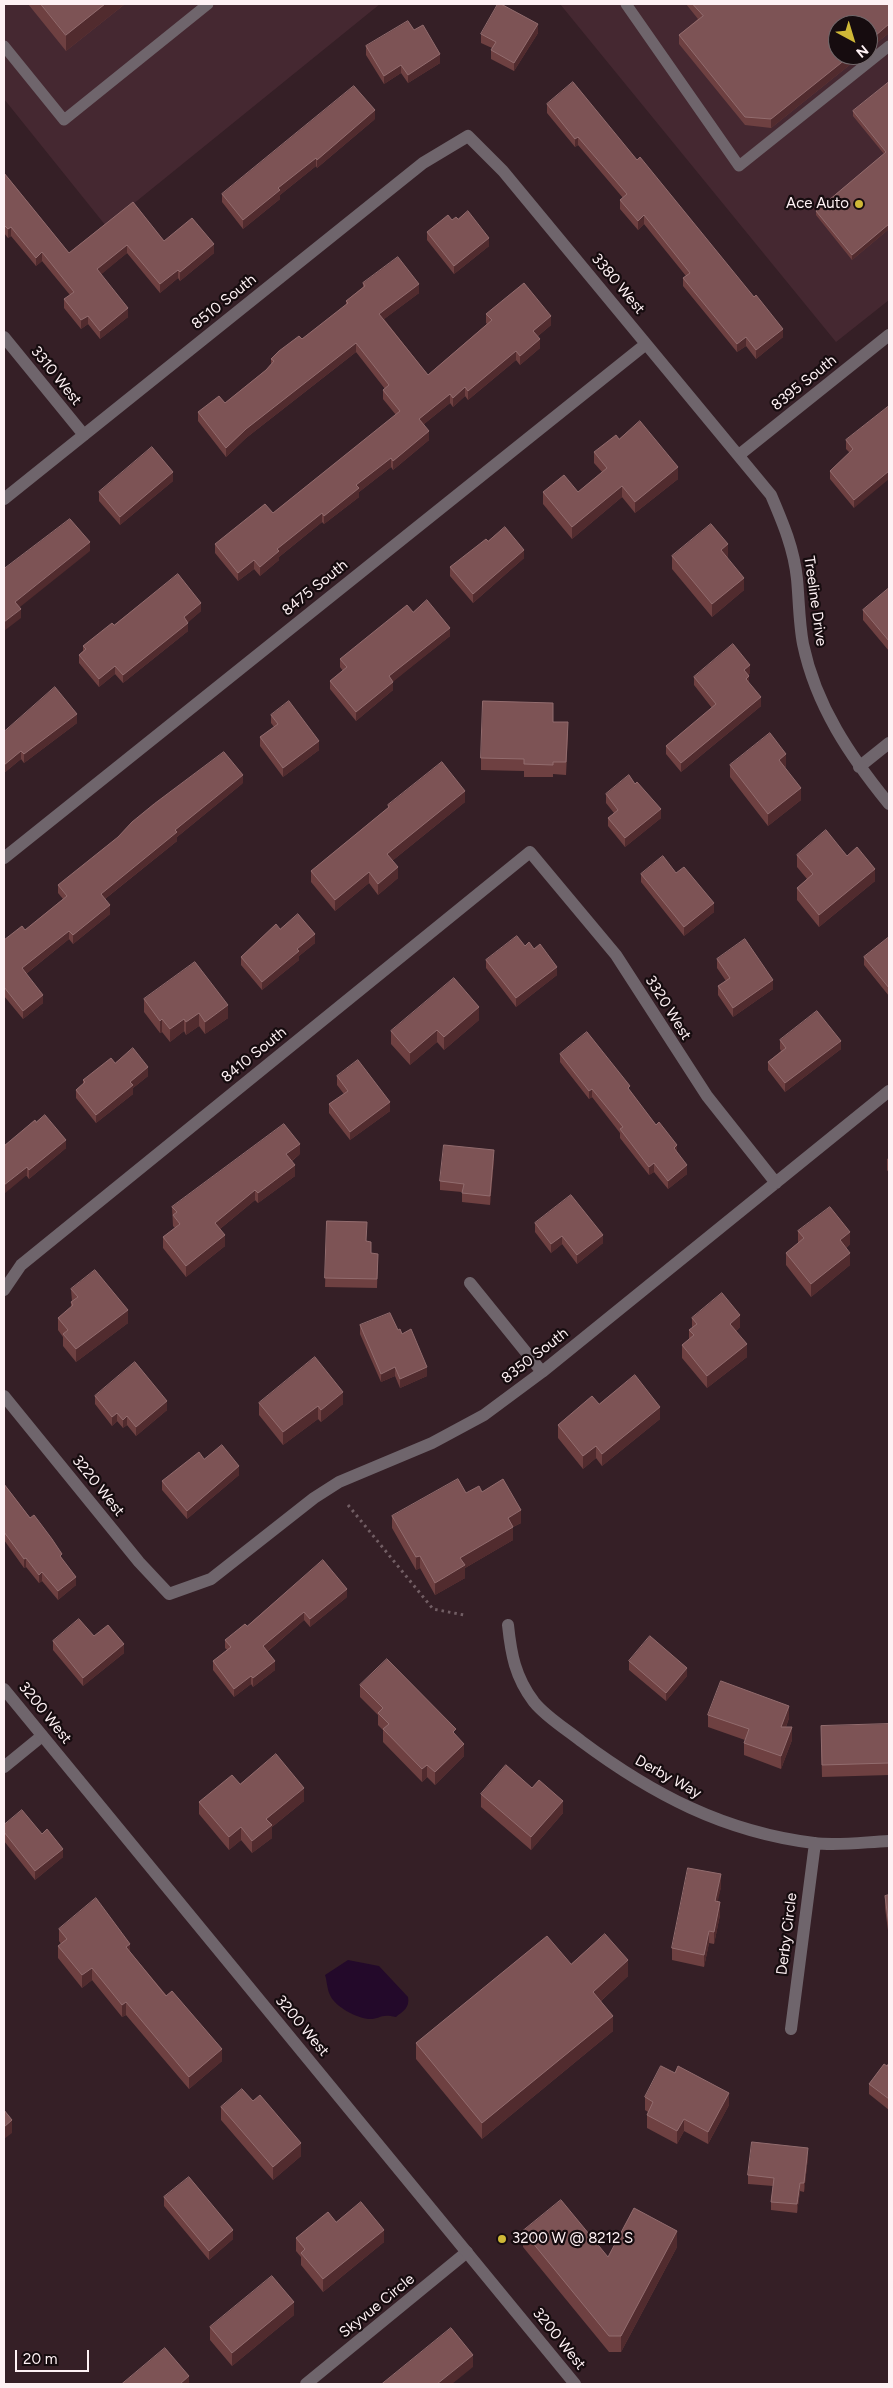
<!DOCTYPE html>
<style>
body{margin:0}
#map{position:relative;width:893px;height:2388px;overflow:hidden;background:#351f26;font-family:Figtree,sans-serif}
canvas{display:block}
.frame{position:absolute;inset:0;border:5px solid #fef1f4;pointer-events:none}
.north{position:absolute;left:828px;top:15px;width:50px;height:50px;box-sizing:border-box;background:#160c0f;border:1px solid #73686b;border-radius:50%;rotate:141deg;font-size:14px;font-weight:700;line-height:20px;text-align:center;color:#fef1f4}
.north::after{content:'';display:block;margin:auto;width:18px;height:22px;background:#cfb837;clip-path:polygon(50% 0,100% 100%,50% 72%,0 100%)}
.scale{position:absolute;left:15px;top:2350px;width:74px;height:22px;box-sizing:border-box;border:2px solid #fef1f4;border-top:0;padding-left:6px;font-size:15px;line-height:18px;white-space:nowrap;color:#fef1f4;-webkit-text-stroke:4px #160c0f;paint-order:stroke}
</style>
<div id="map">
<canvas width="893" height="2388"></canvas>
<div class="frame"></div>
<div class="north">N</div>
<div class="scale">20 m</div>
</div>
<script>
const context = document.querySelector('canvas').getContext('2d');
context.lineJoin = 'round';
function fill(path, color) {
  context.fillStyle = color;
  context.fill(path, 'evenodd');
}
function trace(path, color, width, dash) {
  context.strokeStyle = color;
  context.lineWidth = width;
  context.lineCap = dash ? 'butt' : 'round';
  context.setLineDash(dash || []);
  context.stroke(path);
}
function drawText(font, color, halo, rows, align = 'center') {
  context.font = font + ' Figtree,sans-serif';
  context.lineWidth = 4.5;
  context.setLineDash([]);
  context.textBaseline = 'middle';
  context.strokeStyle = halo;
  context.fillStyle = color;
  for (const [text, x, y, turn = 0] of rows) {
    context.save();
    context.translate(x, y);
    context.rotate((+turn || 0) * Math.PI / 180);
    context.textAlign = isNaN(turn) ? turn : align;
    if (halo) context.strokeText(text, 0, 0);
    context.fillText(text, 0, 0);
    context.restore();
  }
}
fill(new Path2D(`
 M4,4H380L106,226L4,99Z
 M560,4H889V300L836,342ZM838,25H868V55H838Z`), '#452831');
fill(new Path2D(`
 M348,1960L379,1966L408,1997C410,2008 403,2011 396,2017C379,2013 382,2019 369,2019C357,2018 335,2007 330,1995C327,1989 327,1981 325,1975Z`), '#23092a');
trace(new Path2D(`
 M348,1505L433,1609L464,1615`), '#725e64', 3, [2.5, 4]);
trace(new Path2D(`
 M626,4L739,166L889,46
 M4,46L64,120L208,4`), '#6f656c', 11);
trace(new Path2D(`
 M4,337L84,435
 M739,455L889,335
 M4,499L423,163L468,136L503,171L771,495C783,523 794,549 797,579C799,600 799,623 803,644C816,706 850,756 889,804
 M859,767L889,743
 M4,858L646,344
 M470,1283L542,1372
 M4,1290L21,1265L530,852L616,955L707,1096L776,1183
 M4,1396L139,1562L169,1594L211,1579L314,1498L339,1482L432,1443L484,1415L542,1372L889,1091
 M508,1625C511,1654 515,1677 534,1702C546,1717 566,1729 581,1741C652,1794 724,1832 814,1843C838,1846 865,1842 889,1841
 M4,1767L42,1736
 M791,2029L815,1843
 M306,2384L467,2252`), '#6f656c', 12);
trace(new Path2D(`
 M4,1689L575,2384`), '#6f656c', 12);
fill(new Path2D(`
 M28,4H125L66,51Z
 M686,4H889V33L868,50V25L838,55H862L771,128L745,125L679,44V35L698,19Z
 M414,30L440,63L408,83L401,73L384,84L366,55V46Z
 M538,33L514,71L491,59V50L492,48L481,43V34Z
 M889,82V229L852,260L816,215V211L884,154L853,116V111Z
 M547,104L783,337L756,359L746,346L737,352L683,286V278L686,276L644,224L638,230L620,209V200L623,198L578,145L575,147L547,113Z
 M375,119L317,168L316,166L280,195V199L243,229L222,202V194Z
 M4,173L69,253L133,202L164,241L214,253L180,281L178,278L160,293L127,253L101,274L128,317L100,339L88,324L81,329L64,308V299L70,295L42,261L36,266L11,236L8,238L4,233Z
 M458,219L489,246L454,274L427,240V232L452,220Z
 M363,283L419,293L384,319L428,375L487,324L486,323V314L551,325L538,336L540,348L520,365L516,360L468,400L465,396L453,407L450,403L424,424L429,440L393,470L391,467L359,492V497L324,524L322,522L279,557V560L260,576L254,569L238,581L215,553V544L273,513L396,415L383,399V390L385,389L356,352L246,438L226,457L198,421V412L225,403L266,370L271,364V359L302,339L346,305V301L363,287Z
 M889,406L854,508L830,479V471L850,453L846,449V440Z
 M619,439L678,479L635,513L622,497L572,539L543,504V492H578L602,472L594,463V452Z
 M173,481L120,525L99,501V492Z
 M488,541L524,558L473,603L450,576V567Z
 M672,556L728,557L727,558L744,590L712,617L672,569Z
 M889,588V651L863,620V610Z
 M201,611L188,622V631L123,683L115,674L99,687L79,663V655L83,651V646L114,625Z
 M413,612L450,636L393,681V690L356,721L330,689V681L343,671L340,667V659Z
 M750,673L748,675L749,683L761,706L681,772L666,754V746L712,708L694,685V677Z
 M271,715L319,750L283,777L260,746V737L274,727L271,723Z
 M553,722L568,734L566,775L553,774V777H524V771L481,770V758Z
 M77,723L24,763L21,759L4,773V732Z
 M730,765L786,766L785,768L801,800L768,826L730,777Z
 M243,783L177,837V841L105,899L110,914L73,944L69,939L26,974L43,1003L23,1019L4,996V940L25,930L63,899L58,893V885Z
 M606,794L661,818L625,847L608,826V818L614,813L606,803Z
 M465,802L392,861L398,878L378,895L369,883L335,911L311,882V871L388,808V805Z
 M797,855L875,881L819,927L797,900V888L807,879L797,867Z
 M676,873L714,912L684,936L641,882V874Z
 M280,929L315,943L299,956V960L262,990L241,965V957Z
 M889,937V996L864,965V957Z
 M525,946L534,949L557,975L516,1007L486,968V960Z
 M717,959L773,989L733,1017L718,995V986L726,981L717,968Z
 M144,999L228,1018L205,1034L199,1026L186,1035L184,1031L170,1042L162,1032L160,1033L144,1012Z
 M479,1020L444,1050L437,1042L410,1065L391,1044V1031Z
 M780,1040L841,1049L785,1092L768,1070V1062L781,1051L780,1049Z
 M560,1054L630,1091L677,1153L687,1174L668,1189L654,1172L649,1175L620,1138V1133L592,1097L589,1099L560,1062Z
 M115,1063L148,1076L133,1088V1094L96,1123L76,1098V1090L83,1084V1080Z
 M337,1076L390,1111L350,1140L329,1113V1104L344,1094L337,1085Z
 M4,1146L66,1148L29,1179Z
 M300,1154L292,1161L295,1176L258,1203L255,1200L220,1229L225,1246L186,1277L163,1248V1237L175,1228L173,1226L172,1207Z
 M889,1158V1173L887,1170V1159Z
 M494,1159L490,1205L462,1202V1192L440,1190V1181Z
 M327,1221L367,1241L371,1253L378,1254L377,1288L325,1287Z
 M535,1223L603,1243L577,1264L562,1244L551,1253L535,1232Z
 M798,1231L850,1244L846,1248L850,1265L811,1297L786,1265V1253L798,1243Z
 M71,1289L128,1323L76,1362L63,1346V1337L58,1330V1318L71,1307V1302H72Z
 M692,1318L740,1327L736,1331L747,1357L707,1388L682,1358V1345L689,1339V1330L692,1328Z
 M360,1325L398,1330L427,1376L400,1388L395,1376L381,1382L360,1334Z
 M95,1396L167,1410L136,1436L127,1425L123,1428L117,1421L112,1426L95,1404Z
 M259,1403L343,1404L321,1422L318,1419L283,1445L259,1415Z
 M599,1404L660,1419L602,1466L596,1458L583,1469L558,1438V1425Z
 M204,1459L239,1475L187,1519L162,1490V1481Z
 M4,1484L62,1559L76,1585L58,1600L42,1581L39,1583L26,1567L24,1568L4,1540Z
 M482,1492L521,1523L513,1527V1540L465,1568V1578L435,1595L420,1568L416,1570L392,1528V1516L466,1493Z
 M347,1597L310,1627L304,1620L267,1652L275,1670L253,1687L251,1684L234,1697L213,1670V1661L227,1650L225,1648V1640L247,1626Z
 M94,1636L124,1653L83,1686L53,1650V1641Z
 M629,1661L687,1676L666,1701L629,1670Z
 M360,1685L456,1736L464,1756L435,1785L427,1777L422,1782L383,1742V1730L378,1725V1715L360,1697Z
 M708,1715L789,1718L786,1727L792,1740L781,1769L744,1755V1743L745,1740L708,1727Z
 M889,1724V1775L822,1777L821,1739Z
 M240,1784L304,1801L272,1827V1838L252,1853L241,1840L229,1850L199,1814V1802Z
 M481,1794L563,1813L531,1850L481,1807Z
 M4,1825L42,1834L63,1857L35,1880L4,1841Z
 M721,1887L717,1902L720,1915L714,1944L709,1943L704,1967L672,1960V1948Z
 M889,1895V1938L885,1908V1896Z
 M59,1929L130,1952L222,2061L189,2089L126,2015L122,2017L92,1980L82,1988L58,1958V1946L61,1944L59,1941Z
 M571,1964L628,1976L601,2001L613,2031L482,2139L416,2059V2043Z
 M889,2063V2110L869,2094V2084Z
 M645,2097L729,2105L708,2144L684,2131L677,2144L647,2128V2115L648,2112L645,2110Z
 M253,2101L301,2156L273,2180L221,2120V2107Z
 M808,2157L804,2192L800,2191L797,2213L771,2210V2202L773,2186L748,2184V2175Z
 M164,2197L233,2239L209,2260L164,2206Z
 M336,2222L384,2242L323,2292L301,2265V2257L296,2251V2238Z
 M523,2231L608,2257L677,2247L621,2352H609L523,2247Z
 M294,2315L232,2366L210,2340V2327Z`), '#6e4041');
fill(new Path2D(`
 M105,4H125L66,51V35Z
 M538,24V33L514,71V63Z
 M889,24V33L868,50V42Z
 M440,54V63L408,83V75Z
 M851,55H862L771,128V119Z
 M401,65V73L384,84V76Z
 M375,110V119L317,168V160Z
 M578,137V145L575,147V139Z
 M316,158V166L280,195V199L243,229V220L278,188Z
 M644,215V224L638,230V221Z
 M889,224V229L852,260V255Z
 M11,227V236L8,238V229Z
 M489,238V246L454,274V266Z
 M214,244V253L180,281V272Z
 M127,245V253L97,278V269Z
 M42,252V261L36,266V258Z
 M178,270V278L160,293V284Z
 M419,284V293L379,323V314Z
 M128,308V317L100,339V331Z
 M88,316V324L81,329V320Z
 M551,316V325L533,340V331Z
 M783,329V337L756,359V350Z
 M746,337V346L737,352V344Z
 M540,339V348L520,365V356Z
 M356,343V352L246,438L226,457V448L246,429Z
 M516,351V360L468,400V391Z
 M465,387V396L453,407V398Z
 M450,394V403L419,428V419Z
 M429,431V440L393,470V461Z
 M391,458V467L359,492V497L324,524V516L356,485Z
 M678,467V479L635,513V502Z
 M889,471V479L854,508V500Z
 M173,472V481L120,525V517Z
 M622,486V497L572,539V527Z
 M322,513V522L279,557V560L260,576V567L277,549Z
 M90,542V551L15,611V602Z
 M728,544V557L721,563V550Z
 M524,550V558L473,603V594Z
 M254,560V569L238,581V573Z
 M744,578V590L712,617V604Z
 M201,603V611L184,626V617Z
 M21,609V618L4,631V622Z
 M188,623V631L123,683V675Z
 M450,628V636L389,685V676Z
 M750,665V673L744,678V670Z
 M115,666V674L99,687V679Z
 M749,676V684L746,679Z
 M393,682V690L356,721V712Z
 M761,697V706L681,772V763Z
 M77,714V723L24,763V754Z
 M319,741V750L283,777V768Z
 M21,751V759L4,773V765Z
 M786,754V766L779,773V760Z
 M243,775V783L177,837V841L101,902V894L175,830Z
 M801,788V800L768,826V814Z
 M465,791V802L387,865V854Z
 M661,809V818L625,847V838Z
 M398,867V878L378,895V884Z
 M875,869V881L819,927V915Z
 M369,872V883L335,911V900Z
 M714,903V912L684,936V927Z
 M110,905V914L73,944V935Z
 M69,931V939L22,977V968Z
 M315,934V943L299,956V960L262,990V982L297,949Z
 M557,967V975L516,1007V998Z
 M773,980V989L733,1017V1008Z
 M43,995V1003L23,1019V1011Z
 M228,1005V1018L205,1034V1022Z
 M479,1007V1020L444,1050V1037Z
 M199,1013V1026L186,1035V1022Z
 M162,1019V1032L160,1033V1021Z
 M184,1019V1031L170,1042V1029Z
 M437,1030V1042L410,1065V1053Z
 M841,1041V1049L785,1092V1083Z
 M148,1067V1076L133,1088V1094L96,1123V1115L130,1082Z
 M592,1089V1097L589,1099V1091Z
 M390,1102V1111L350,1140V1132Z
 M66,1140V1148L29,1179V1170Z
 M300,1144V1154L286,1165V1154Z
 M677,1145V1154L674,1148Z
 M494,1150V1159L490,1205V1196Z
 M654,1163V1172L649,1175V1167Z
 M295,1165V1176L258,1203V1193Z
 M687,1165V1174L668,1189V1181Z
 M27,1167V1175L4,1194V1185Z
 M255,1190V1200L215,1233V1223Z
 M850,1232V1244L840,1253V1240Z
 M225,1235V1246L186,1277V1266Z
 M603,1235V1243L577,1264V1255Z
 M562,1236V1244L551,1253V1244Z
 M850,1253V1265L811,1297V1284Z
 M128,1310V1323L76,1362V1349Z
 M740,1315V1327L730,1336V1324Z
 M747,1344V1357L707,1388V1376Z
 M395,1367V1376L381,1382V1374Z
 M427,1367V1376L400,1388V1379Z
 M343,1392V1404L321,1422V1410Z
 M167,1401V1410L136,1436V1427Z
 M318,1406V1419L283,1445V1432Z
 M660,1407V1419L602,1466V1454Z
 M117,1413V1421L112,1426V1417Z
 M127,1416V1425L123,1428V1420Z
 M596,1446V1458L583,1469V1456Z
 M239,1466V1475L187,1519V1511Z
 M521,1510V1523L513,1527V1540L465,1568V1578L435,1595V1583L460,1558L508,1518Z
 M420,1556V1568L416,1570V1557Z
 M26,1558V1567L24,1568V1559Z
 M42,1572V1581L39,1583V1575Z
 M76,1577V1585L58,1600V1591Z
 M347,1589V1597L310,1627V1619Z
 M304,1612V1620L263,1655V1646Z
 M124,1644V1653L83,1686V1678Z
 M275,1661V1670L253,1687V1678Z
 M687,1668V1676L666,1701V1693Z
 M251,1676V1684L234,1697V1689Z
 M789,1706V1718L781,1740V1727Z
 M792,1727V1740L781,1769V1756Z
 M464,1744V1756L435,1785V1772Z
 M427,1765V1777L422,1782V1769Z
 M304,1788V1801L272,1827V1838L252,1853V1841L266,1819Z
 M563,1801V1813L531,1850V1837Z
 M241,1827V1840L229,1850V1837Z
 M63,1849V1857L35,1880V1871Z
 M721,1874V1887L715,1914V1901Z
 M720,1902V1915L714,1944V1932Z
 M709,1931V1943L704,1967V1955Z
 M130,1944V1957L126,1947Z
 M628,1960V1976L593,2008V1992Z
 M92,1968V1980L82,1988V1975Z
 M126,2002V2015L122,2017V2005Z
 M613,2016V2031L482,2139V2123Z
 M222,2049V2061L189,2089V2077Z
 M729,2093V2105L708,2144V2132Z
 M684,2119V2131L677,2144V2131Z
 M12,2120V2133L4,2139V2127Z
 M301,2143V2156L273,2180V2167Z
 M808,2148V2157L804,2192V2183Z
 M800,2183V2191L797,2213V2204Z
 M233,2230V2239L209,2260V2251Z
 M384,2230V2242L323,2292V2279Z
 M677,2231V2247L621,2352V2336Z
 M294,2302V2315L232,2366V2353Z
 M473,2355V2367L452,2384H437Z
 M189,2376V2384H180Z`), '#512b2e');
const building = new Path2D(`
 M41,4H105L66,35Z
 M498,4H501L538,24L514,63L491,50L496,42L481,34Z
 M693,4H889V24L868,42V25H838V55H851L771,119L745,117L679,35L703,16Z
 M408,21L414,30L423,25L440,54L408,75L401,65L384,76L366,46Z
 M573,82L637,160L640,157L754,297L756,295L783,329L756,350L746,337L737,344L683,278L690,273L644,215L638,221L620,200L627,194L578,137L575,139L547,104Z
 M889,82V224L852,255L816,211L886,152L853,111Z
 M354,86L375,110L317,160L316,158L278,188L280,190L243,220L222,194Z
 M4,173L69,253L133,202L164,241L192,218L214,244L180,272L178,270L160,284L127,245L97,269L128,308L100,331L88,316L81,320L64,299L74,292L42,252L36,258L11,227L8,229L4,225Z
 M468,211L489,238L454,266L427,232L448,215L452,220L456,217L458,219Z
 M398,257L419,284L379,314L428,375L492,320L486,314L524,283L551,316L533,331L540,339L520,356L516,351L468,391L465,387L453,398L450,394L419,419L429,431L393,461L391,458L356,485L359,488L324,516L322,513L277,549L279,551L260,567L254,560L238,573L215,544L265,504L273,513L400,411L383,390L389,385L356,343L246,429L226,448L198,412L219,396L225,403L266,370L274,361L271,359L279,351L299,336L302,339L348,303L346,301L365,286L363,283Z
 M889,406V471L854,500L830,471L853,449L846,440Z
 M640,421L678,467L635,502L622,486L572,527L543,492L564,475L578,492L607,468L594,452L616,435L619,439Z
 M152,447L173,472L120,517L99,492Z
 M70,519L90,542L15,602L21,609L4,622V569Z
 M711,524L728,544L721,550L744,578L712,604L672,556Z
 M505,527L524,550L473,594L450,567L486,539L488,541Z
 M178,574L201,603L184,617L188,623L123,675L115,666L99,679L79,655L86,649L83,646L112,623L114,625Z
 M889,588V641L863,610Z
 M427,600L450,628L389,676L393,682L356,712L330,681L347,667L340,659L407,605L413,612Z
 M733,644L750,665L744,670L749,676L746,679L761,697L681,763L666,746L716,704L694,677Z
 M55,687L77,714L24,754L21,751L4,765V732Z
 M289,701L319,741L283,768L260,737L278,724L271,715Z
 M483,701L553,703V722H568L566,762H553V765L524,764V759L481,758Z
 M770,733L786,754L779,760L801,788L768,814L730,765Z
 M224,752L243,775L175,830L177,832L101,894L110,905L73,935L69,931L22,968L43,995L23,1011L4,987V940L22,926L25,930L67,896L58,885L118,837L132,822L154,804Z
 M442,762L465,791L387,854L398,867L378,884L369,872L335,900L311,871L389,807L388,805Z
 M629,775L635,784L637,782L661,809L625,838L608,818L618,810L606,794Z
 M826,830L847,856L857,847L875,869L819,915L797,888L813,874L797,855Z
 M663,856L676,873L684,867L714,903L684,927L641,874Z
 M298,914L315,934L297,949L299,951L262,982L241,957L276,924L280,929Z
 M517,936L525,946L529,942L534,949L540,944L557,967L516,998L486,960Z
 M889,937V988L864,957Z
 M745,939L773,980L733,1008L718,986L730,978L717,959Z
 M195,962L228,1005L205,1022L199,1013L186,1022L184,1019L170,1029L162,1019L160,1021L144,999Z
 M454,978L479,1007L444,1037L437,1030L410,1053L391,1031Z
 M817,1011L841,1041L785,1083L768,1062L786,1048L780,1040Z
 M587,1032L630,1086L628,1088L656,1125L659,1122L677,1145L674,1148L687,1165L668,1181L654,1163L649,1167L620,1129L623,1127L592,1089L589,1091L560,1054Z
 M133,1048L148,1067L130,1082L133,1085L96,1115L76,1090L85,1082L83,1080L111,1058L115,1063Z
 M358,1060L390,1102L350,1132L329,1104L348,1091L337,1076Z
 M45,1115L66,1140L29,1170L27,1167L4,1185V1146L35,1120L36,1122Z
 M284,1124L300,1144L286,1154L295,1165L258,1193L255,1190L215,1223L225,1235L186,1266L163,1237L180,1224L173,1215L177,1212L172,1207Z
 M444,1145L494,1150L490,1196L462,1193L464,1184L440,1181Z
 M571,1195L603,1235L577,1255L562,1236L551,1244L535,1223Z
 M830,1207L850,1232L840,1240L850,1253L811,1284L786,1253L804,1238L798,1231Z
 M327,1221L367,1222L366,1241L371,1242V1253L378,1254L377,1279L325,1278Z
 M95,1270L128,1310L76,1349L63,1334L68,1330L58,1318L73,1305L71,1302L78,1297L71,1289Z
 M722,1293L740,1315L730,1324L747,1344L707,1376L682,1345L694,1335L689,1330L697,1324L692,1318Z
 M390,1313L398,1330L400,1329L402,1334L411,1329L427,1367L400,1379L395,1367L381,1374L360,1325Z
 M315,1357L343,1392L321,1410L318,1406L283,1432L259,1403Z
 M135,1362L167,1401L136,1427L127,1416L123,1420L117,1413L112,1417L95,1396Z
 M635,1375L660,1407L602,1454L596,1446L583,1456L558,1425L592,1396L599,1404Z
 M222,1445L239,1466L187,1511L162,1481L199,1452L204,1459Z
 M458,1479L466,1493L479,1486L482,1492L503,1479L521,1510L508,1518L513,1527L460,1558L465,1565L435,1583L420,1556L416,1557L392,1516Z
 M4,1484L30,1518L34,1515L52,1539L62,1554L60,1556L76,1577L58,1591L42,1572L39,1575L26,1558L24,1559L4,1532Z
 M323,1560L347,1589L310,1619L304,1612L263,1646L275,1661L253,1678L251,1676L234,1689L213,1661L231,1647L225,1640L245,1624L247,1626Z
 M79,1619L94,1636L108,1625L124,1644L83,1678L53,1641Z
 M650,1636L687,1668L666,1693L629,1661Z
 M387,1659L456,1729L453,1732L464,1744L435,1772L427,1765L422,1769L383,1729L389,1724L378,1713L383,1708L360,1685Z
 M721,1681L789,1706L781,1727H792L781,1756L744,1743L749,1729L708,1715Z
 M889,1724V1763L822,1765L821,1726Z
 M276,1754L304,1788L266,1819L272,1825L252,1841L241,1827L229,1837L199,1802L232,1775L240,1784Z
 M506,1765L532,1788L539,1780L563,1801L531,1837L481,1794Z
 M22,1810L42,1834L47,1829L63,1849L35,1871L4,1832V1825Z
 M688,1868L721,1874L715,1901L720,1902L714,1932L709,1931L704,1955L672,1948Z
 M889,1895V1926L885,1896Z
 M96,1898L130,1944L126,1947L166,1996L172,1991L222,2049L189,2077L126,2002L122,2005L92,1968L82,1975L58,1946L67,1939L59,1929Z
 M605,1934L628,1960L593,1992L613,2016L482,2123L416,2043L547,1936L571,1964Z
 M889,2063V2099L869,2084L884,2064L887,2066Z
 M661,2066L675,2073L678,2066L729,2093L708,2132L684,2119L677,2131L647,2115L653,2102L645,2097Z
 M242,2089L253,2101L260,2095L301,2143L273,2167L221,2107Z
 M4,2110L12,2120L4,2127Z
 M752,2142L808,2148L804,2183H800L797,2204L771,2202L774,2178L748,2175Z
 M189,2177L233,2230L209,2251L164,2197Z
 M561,2200L608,2257L634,2208L677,2231L621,2336H609L523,2231Z
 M361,2202L384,2230L323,2279L301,2253L305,2249L296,2238L328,2212L336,2222Z
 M272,2276L294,2302L232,2353L210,2327Z
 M451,2328L473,2355L437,2384H382Z
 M165,2348L189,2376L180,2384H122Z`);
fill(building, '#7d5355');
trace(building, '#926c6e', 1);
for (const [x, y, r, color] of [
 [859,204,5,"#cfb837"],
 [502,2239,5,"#cfb837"]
]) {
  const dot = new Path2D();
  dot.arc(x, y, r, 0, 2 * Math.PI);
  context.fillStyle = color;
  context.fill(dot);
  trace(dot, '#160c0f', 2);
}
drawText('15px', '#fef1f4', '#160c0f', [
 ["Ace Auto",849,204],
 ["3200 W @ 8212 S",512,2239,"left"]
], 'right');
drawText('15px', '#fef1f4', '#160c0f', [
 ["3380 West",618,284,50],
 ["8510 South",224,302,-39],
 ["3310 West",56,376,51],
 ["8395 South",804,383,-39],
 ["8475 South",315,588,-39],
 ["Treeline Drive",815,601,82],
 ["3320 West",668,1008,58],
 ["8410 South",254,1055,-39],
 ["8350 South",535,1356,-38],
 ["3220 West",98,1486,51],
 ["3200 West",45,1713,51],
 ["Derby Way",668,1777,29],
 ["Derby Circle",787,1934,-83],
 ["3200 West",302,2026,50],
 ["Skyvue Circle",377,2306,-39],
 ["3200 West",559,2339,51]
]);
</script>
